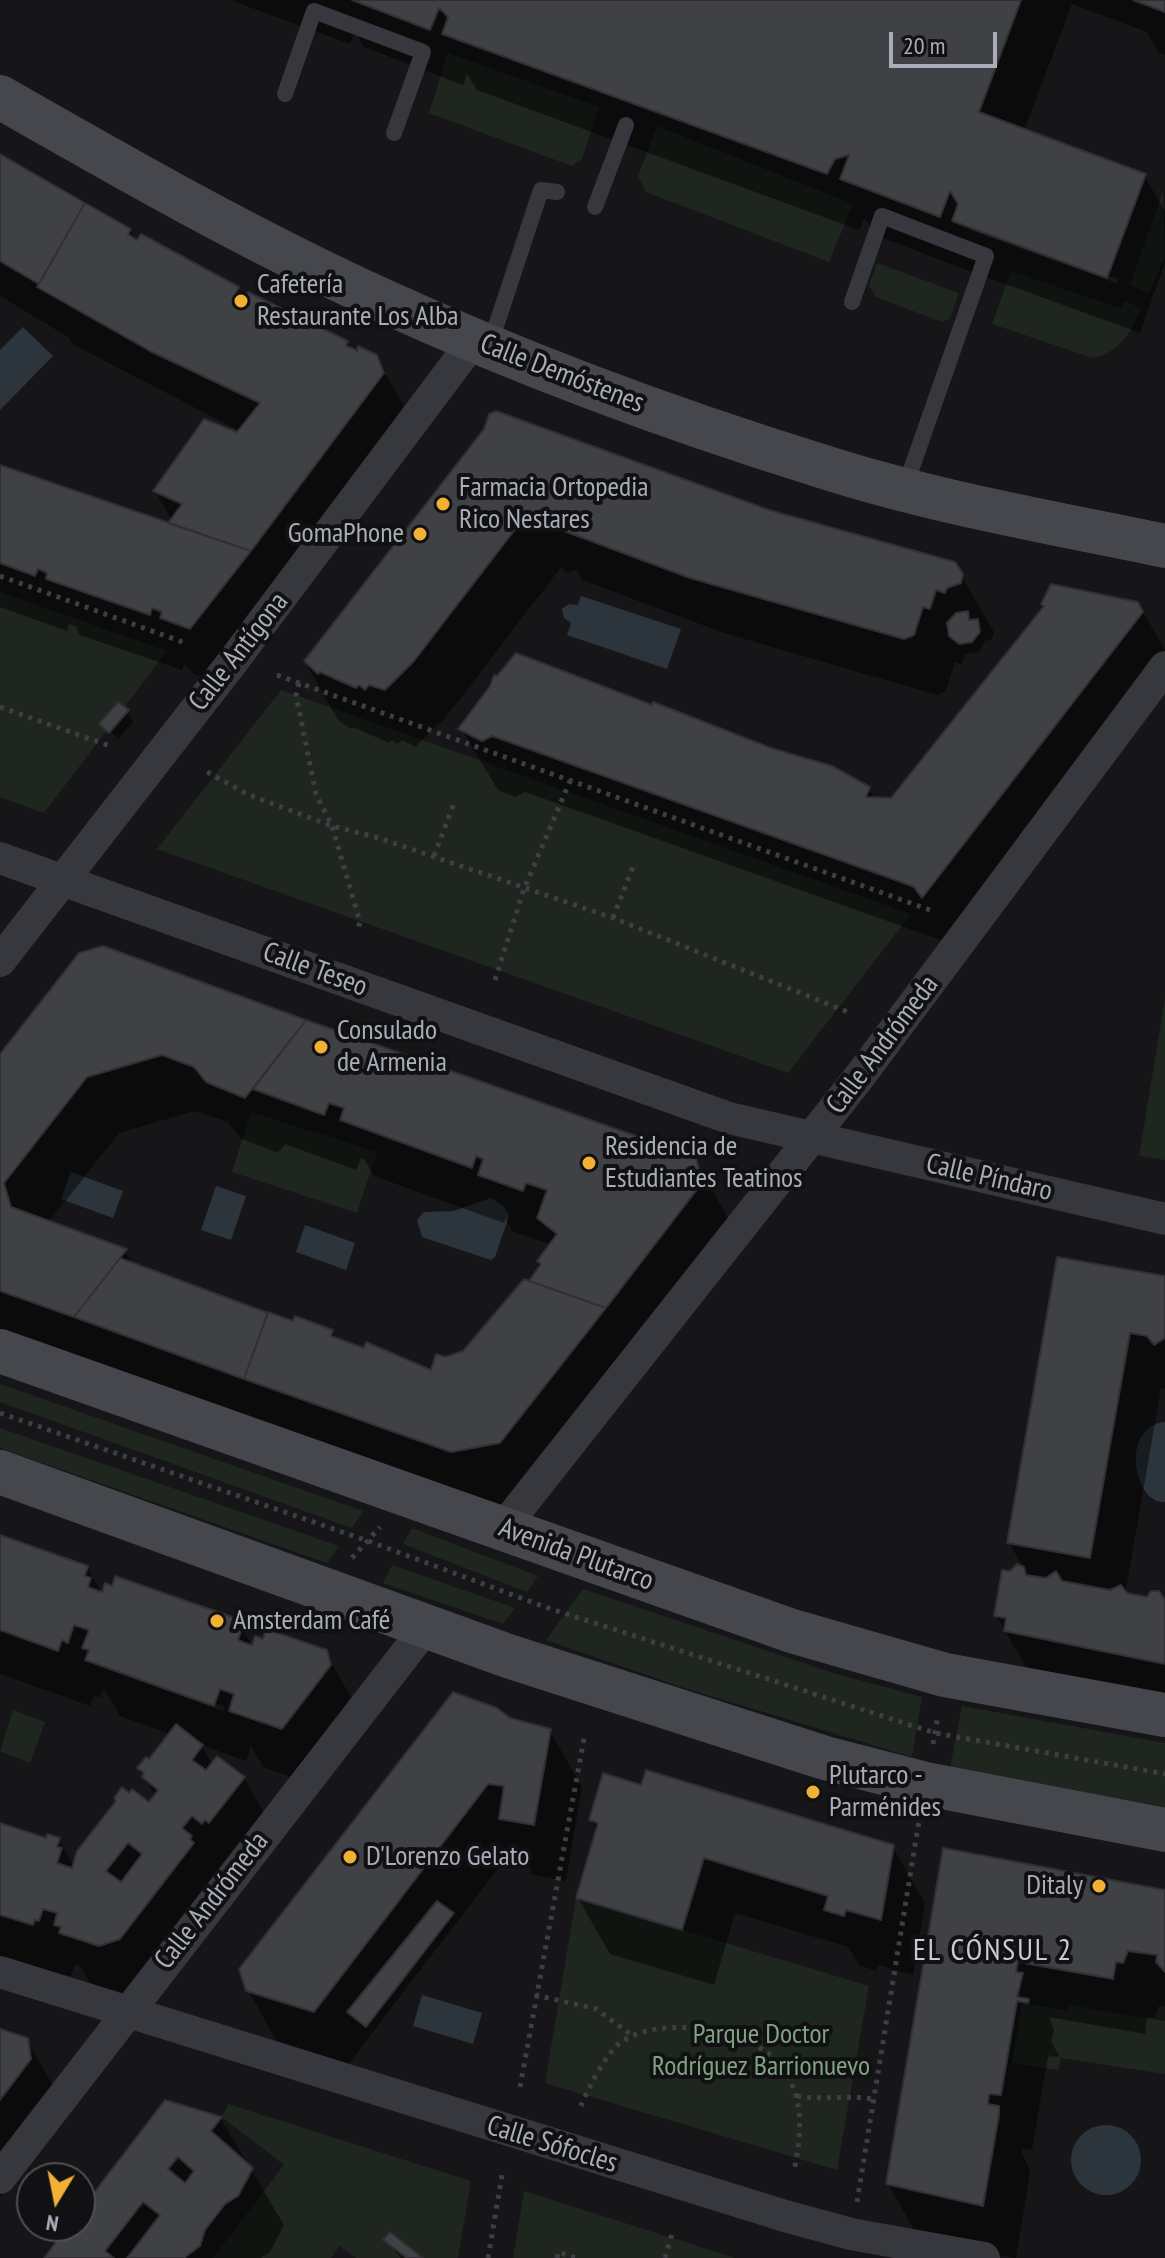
<!DOCTYPE html>
<meta charset="utf-8">
<style>
body{margin:0}
#map{position:relative;width:1165px;height:2258px;overflow:hidden;background:#161618;font-family:"PT Sans Narrow",sans-serif}
canvas{display:block}
.north{position:absolute;left:16px;top:2162px;width:80px;height:80px;box-sizing:border-box;background:#111113;border:2px solid #4d4f55;border-radius:50%;rotate:190deg;font-size:22px;font-weight:700;line-height:32px;text-align:center;color:#a8adb8}
.north::after{content:'';display:block;margin:auto;width:28px;height:36px;background:#f2b134;clip-path:polygon(50% 0,100% 100%,50% 72%,0 100%)}
.scale{position:absolute;left:889px;top:32px;width:108px;height:36px;box-sizing:border-box;border:4px solid #a8adb8;border-top:0;padding-left:10px;font-size:24px;line-height:28px;white-space:nowrap;color:#a8adb8;-webkit-text-stroke:6px #111113;paint-order:stroke}
</style>
<div id="map">
<canvas width="1165" height="2258"></canvas>
<div class="north">N</div>
<div class="scale">20 m</div>
</div>
<script>
const context = document.querySelector('canvas').getContext('2d');
context.lineJoin = 'round';
function fill(path, color) {
  context.fillStyle = color;
  context.fill(path, 'evenodd');
}
function trace(path, color, width, dash) {
  context.strokeStyle = color;
  context.lineWidth = width;
  context.lineCap = dash ? 'butt' : 'round';
  context.setLineDash(dash || []);
  context.stroke(path);
}
function drawText(font, color, halo, rows, align = 'center') {
  context.font = font + ' "PT Sans Narrow",sans-serif';
  context.lineWidth = 8;
  context.setLineDash([]);
  context.textBaseline = 'middle';
  context.strokeStyle = halo;
  context.fillStyle = color;
  for (const [text, x, y, turn = 0] of rows) {
    context.save();
    context.translate(x, y);
    context.rotate((+turn || 0) * Math.PI / 180);
    context.textAlign = isNaN(turn) ? turn : align;
    if (halo) context.strokeText(text, 0, 0);
    context.fillText(text, 0, 0);
    context.restore();
  }
}
fill(new Path2D(`
 M448,53L599,107L582,159L572,166L429,113Z
 M657,126L853,204L829,262L646,192L638,176Z
 M1163,191L1165,257L1149,294L1130,285Z
 M877,263L959,293L950,319L942,322L876,297L869,285Z
 M1011,271L1121,308L1124,301L1141,308C1131,333 1121,351 1093,358L992,324Z
 M0,592L167,651L44,813L0,797Z
 M281,690L296,695L911,914L788,1073L157,849Z
 M1165,999V1160L1139,1156Z
 M251,1112L377,1152L357,1213L232,1172Z
 M0,1384L363,1511L352,1528L0,1402Z
 M0,1428L339,1546L327,1563L0,1448Z
 M412,1528L538,1576L527,1592L403,1544Z
 M392,1565L515,1608L503,1624L383,1583Z
 M583,1589L833,1673L922,1697L912,1757L678,1686L546,1640Z
 M962,1706L1165,1743V1807L950,1768Z
 M13,1710L45,1722L30,1763L0,1751Z
 M576,1898L869,1986L837,2170L545,2083Z
 M1022,2003L1068,2011L1070,2005L1165,2021V2074L1061,2058L1058,2070L1012,2063Z
 M228,2104L471,2181L458,2258H423L390,2232L384,2241L407,2258H356L339,2246L331,2258H213L284,2165L222,2117Z
 M524,2191L735,2258H513Z`), '#1e261f');
fill(new Path2D(`
 M23,327L53,356L0,410V350Z
 M581,596L681,629L667,669L567,635L571,623L564,618L562,609L569,604L578,605Z
 M71,1172L123,1191L113,1218L61,1199Z
 M216,1186L246,1196L231,1240L201,1230Z
 M491,1198L504,1206L509,1216L495,1257L491,1260L422,1237L417,1220L424,1212L453,1211Z
 M305,1225L355,1243L346,1270L296,1252Z
 M1165,1422V1502C1134,1505 1119,1426 1165,1422Z
 M422,1995L482,2013L473,2044L413,2026Z
 M1071 2160a35 35 0 1 1 70 0a35 35 0 1 1-70 0Z`), '#2c353c');
fill(new Path2D(`
 M230,0H1165V55L1158,52L1147,32L1072,4L1024,131L1144,175L1165,211V263L1140,333L986,277L976,260L972,272L875,235L865,218L859,230L477,90L467,74L463,85L364,47L355,31L350,44ZM970,225L1118,279L1116,283L970,230Z
 M0,156L130,230L138,244L238,289L244,299L347,343L352,351L375,356L408,413L223,684L194,674L184,663L182,670L80,635L75,626L69,624L67,631L0,607V467L169,525L172,520L155,491L240,431L72,344L68,337L0,296Z
 M486,430L768,512L961,575L994,632L992,639L985,641L978,652L965,654L962,664L955,662L946,691L937,695L724,633L582,580L576,570L566,573L562,566L446,717L415,747L402,740L398,744L392,740L389,743L353,727L351,729L338,720L306,664Z
 M1045,607L1142,610L1165,650V678L949,943L525,792L515,797L498,790L460,727L868,788L875,799L892,800Z
 M127,712L133,722L116,742L107,734L115,741L118,739L107,728V733L101,724Z
 M103,949L694,1159L727,1216L733,1240L532,1498L484,1507L0,1334V1058ZM195,1111L228,1122L240,1138L278,1153L285,1144L356,1170L361,1158L364,1159L374,1176L504,1223L506,1219L512,1231L552,1245L539,1261L542,1266L530,1283L464,1353L445,1359L432,1373L337,1340L332,1332L294,1324L135,1267L125,1251L48,1223L119,1133Z
 M1059,1259L1165,1278V1389L1161,1388L1125,1595L1165,1602V1712L1028,1671L996,1615L1024,1569L1009,1543Z
 M0,1537L87,1568L103,1595L237,1620L253,1648L325,1652L358,1709L314,1785L263,1767L251,1746L246,1761L201,1745L213,1765L244,1778L276,1834L132,2001L94,1989L79,1965L75,1964L71,1976L66,1975L65,1980L0,1960V1826L47,1840H59L74,1867L156,1797L139,1768L149,1762L170,1734L120,1716L104,1688L100,1698L94,1695L90,1706L0,1674ZM109,1666L224,1707L223,1711L109,1670Z
 M550,1731L582,1787L566,1881L533,1875L516,1845L346,2067L280,2047L248,1990Z
 M642,1787L892,1846L925,1903L913,1975L878,1965L876,1971L859,1965L848,1947L735,1913L714,1985L610,1954L578,1898L598,1832L591,1820Z
 M945,1850L1165,1890V2007L1159,2006L1155,2018L1147,2017L1145,2034L1049,2017L1054,2031L1051,2042L1060,2057L1048,2056L1032,2150L1021,2149L1030,2172L1016,2258L920,2240L888,2184Z
 M0,2031L27,2040L59,2096L62,2116L0,2198Z
 M166,2102L221,2119L284,2225L270,2252L261,2258H46L71,2226H80V2214Z
 M386,2240L420,2258H401Z`), '#0007');
const building = new Path2D(`
 M352,0H1021L979,112L1146,174L1107,278L952,221L958,204L950,191L940,217L840,179L849,155L835,159L827,174L442,34L448,17L439,8L430,30Z
 M1133,0H1165V12Z
 M0,154L85,203L39,284L0,261Z
 M85,203L131,229L128,234L137,240L141,234L239,287L236,293L241,295L245,297L248,292L348,341L346,346L352,348L357,351L358,346L377,355L384,373L251,551L168,523L182,504L153,491L204,419L237,432L260,403L150,351L37,287Z
 M496,411L769,510L955,562L963,574L961,583L947,588L945,593L936,590L930,609L923,607L914,635L904,639L690,578L548,525L551,515L549,513L532,518L530,510L414,661L385,690L369,685L365,690L359,685L356,688L320,672L318,674L304,661L484,429L489,414Z
 M0,465L190,530L251,551L190,629L160,618L162,612L152,608L150,615L46,579L47,573L43,571L38,569L35,576L0,563Z
 M1051,584L1138,602L1143,612L922,898L914,887L901,882L523,747L492,736L482,741L458,729L490,686L494,675L497,676L516,653L652,705L653,702L771,748L832,766L870,787L866,797L891,798L1044,606L1041,604Z
 M968,611L969,620L978,619L980,632L972,642L959,644L949,636L947,623L956,613Z
 M118,702L129,710L109,733L99,724Z
 M103,946L306,1020L245,1098L206,1082L194,1067L162,1055L87,1077L4,1183L11,1207L127,1249L74,1317L0,1291V1054L79,953Z
 M306,1020L696,1157L702,1183L606,1308L529,1281L541,1264L537,1261L557,1234L537,1218L547,1190L526,1183L523,1191L478,1175L483,1159L476,1156L472,1168L340,1120L344,1108L329,1103L324,1115L253,1089Z
 M1057,1257L1165,1276V1338L1154,1345L1147,1336L1130,1333L1090,1558L1007,1543Z
 M120,1258L268,1313L244,1379L74,1317Z
 M524,1279L606,1308L500,1443L451,1452L244,1379L268,1312L293,1321L295,1316L333,1330L331,1336L364,1348L366,1342L431,1370L436,1354L445,1357L463,1351Z
 M0,1535L88,1566L85,1576L91,1578L88,1587L102,1592L105,1583L112,1586L115,1576L238,1619L234,1629L241,1631L238,1640L245,1643L252,1645L255,1636L263,1639L266,1629L327,1650L331,1665L282,1729L229,1711L234,1694L220,1689L214,1706L85,1660L89,1650L82,1648L89,1630L74,1625L68,1643L62,1640L58,1651L0,1630Z
 M1017,1564L1024,1567L1026,1575L1046,1578L1056,1571L1062,1581L1110,1590L1121,1585L1127,1593L1147,1597L1151,1591H1159L1165,1600V1664L1004,1631L1006,1618L994,1616L1002,1570L1010,1571Z
 M453,1692L497,1708L510,1718L551,1729L534,1825L499,1819L504,1786L488,1784L314,2012L246,1991L239,1969Z
 M176,1724L203,1745L192,1760L206,1770L217,1756L245,1777L209,1823L205,1820L202,1824L192,1816L182,1828L192,1836L190,1839L194,1843L120,1939L99,1946L59,1933L61,1927L54,1925L57,1913L43,1909L39,1921L35,1920L33,1925L0,1915V1823L46,1838L47,1834L60,1838L57,1847L62,1848L57,1863L72,1868L77,1851L116,1801L114,1798L122,1787L129,1793L132,1789L149,1802L158,1790L142,1777L144,1773L137,1768L146,1757L149,1759ZM128,1843L142,1854L121,1882L106,1871Z
 M646,1770L894,1845L881,1920L846,1910L844,1916L824,1910L828,1896L704,1858L682,1930L576,1898L598,1823L589,1820L603,1773L641,1785Z
 M943,1848L1165,1890V1972L1156,1962L1157,1955L1128,1951L1123,1963L1116,1962L1113,1979L1018,1962L1016,1972L1023,1973L1017,1997L1029,1999L1028,2003L1017,2001L1001,2095L989,2094L988,2104L999,2106V2115L983,2206L886,2184Z
 M437,1901L454,1913L366,2027L347,2012Z
 M0,2029L28,2038L31,2059L0,2100Z
 M165,2100L222,2117L211,2131L253,2168L238,2196L225,2204L205,2230L200,2246L184,2258H127L160,2215L143,2202L105,2251L114,2258H44L68,2226H80V2211ZM178,2157L194,2171L185,2183L168,2169Z
 M390,2232L423,2258H407L383,2240Z`);
fill(building, '#404145');
trace(building, '#303034', 2);
trace(new Path2D(`
 M0,576L188,644
 M277,675L930,910
 M299,683L296,695L316,794L332,826L360,922L357,932
 M0,707L110,746
 M207,772L249,795L332,826L379,838L613,918L848,1012
 M434,856L454,803
 M613,918L634,864
 M495,980L524,889L570,781
 M0,1413L368,1541L545,1607L935,1733L1165,1774
 M352,1558L380,1527
 M933,1744L938,1715
 M535,1995L596,2009L633,2036
 M520,2087L585,1733
 M797,2096C823,2100 847,2095 873,2099
 M581,2106C587,2090 607,2052 620,2043C659,2013 758,2029 784,2070C805,2101 801,2136 794,2171
 M857,2202L919,1821
 M488,2258L502,2175
 M557,2258L558,2252L576,2258
 M665,2258L673,2230`), '#3d3f44', 5, [4, 6]);
trace(new Path2D(`
 M285,94L314,11L423,52L394,133
 M595,207L626,125
 M852,302L882,216L986,256L905,487
 M490,344L541,190L557,192`), '#37383d', 16);
trace(new Path2D(`
 M0,858L729,1118L1165,1219
 M0,961L234,660L474,340
 M503,1528L860,1076L1165,667
 M0,1972L785,2216L851,2234L984,2258
 M0,2178L427,1626`), '#37383d', 32);
trace(new Path2D(`
 M0,97C126,169 252,241 384,301C526,366 673,420 821,466C933,502 1050,522 1165,546
 M0,1351L792,1631L945,1675L1165,1715
 M0,1472L508,1656L825,1758L926,1784L1165,1830`), '#45474d', 44);
for (const [x, y, r, color] of [
 [241,301,8,"#f2b134"],
 [443,504,8,"#f2b134"],
 [420,534,8,"#f2b134"],
 [321,1047,8,"#f2b134"],
 [589,1163,8,"#f2b134"],
 [217,1621,8,"#f2b134"],
 [813,1792,8,"#f2b134"],
 [350,1857,8,"#f2b134"],
 [1099,1886,8,"#f2b134"]
]) {
  const dot = new Path2D();
  dot.arc(x, y, r, 0, 2 * Math.PI);
  context.fillStyle = color;
  context.fill(dot);
  trace(dot, '#111113', 3);
}
drawText('28px', '#a8adb8', '#111113', [
 ["Cafetería",257,285],
 ["Restaurante Los Alba",257,317],
 ["Farmacia Ortopedia",459,488],
 ["Rico Nestares",459,520],
 ["GomaPhone",404,534,"right"],
 ["Consulado",337,1031],
 ["de Armenia",337,1063],
 ["Residencia de",605,1147],
 ["Estudiantes Teatinos",605,1179],
 ["Amsterdam Café",233,1621],
 ["Plutarco -",829,1776],
 ["Parménides",829,1808],
 ["D'Lorenzo Gelato",366,1857],
 ["Ditaly",1083,1886,"right"]
], 'left');
drawText('28px', '#a8adb8', '#111113', [
 ["Calle Demóstenes",562,374,21],
 ["Calle Antígona",239,652,-52],
 ["Calle Teseo",315,970,20],
 ["Calle Andrómeda",883,1045,-53],
 ["Calle Píndaro",989,1178,13],
 ["Avenida Plutarco",576,1555,20],
 ["Calle Andrómeda",212,1901,-52],
 ["Calle Sófocles",552,2145,17]
]);
drawText('28px', '#7fa381', '#111113', [
 ["Parque Doctor",761,2035],
 ["Rodríguez Barrionuevo",761,2067]
]);
context.letterSpacing = '2px';
drawText('30px', '#c9ccd4', '#111113', [
 ["EL CÓNSUL 2",993,1951]
]);
context.letterSpacing = '0px';
</script>
